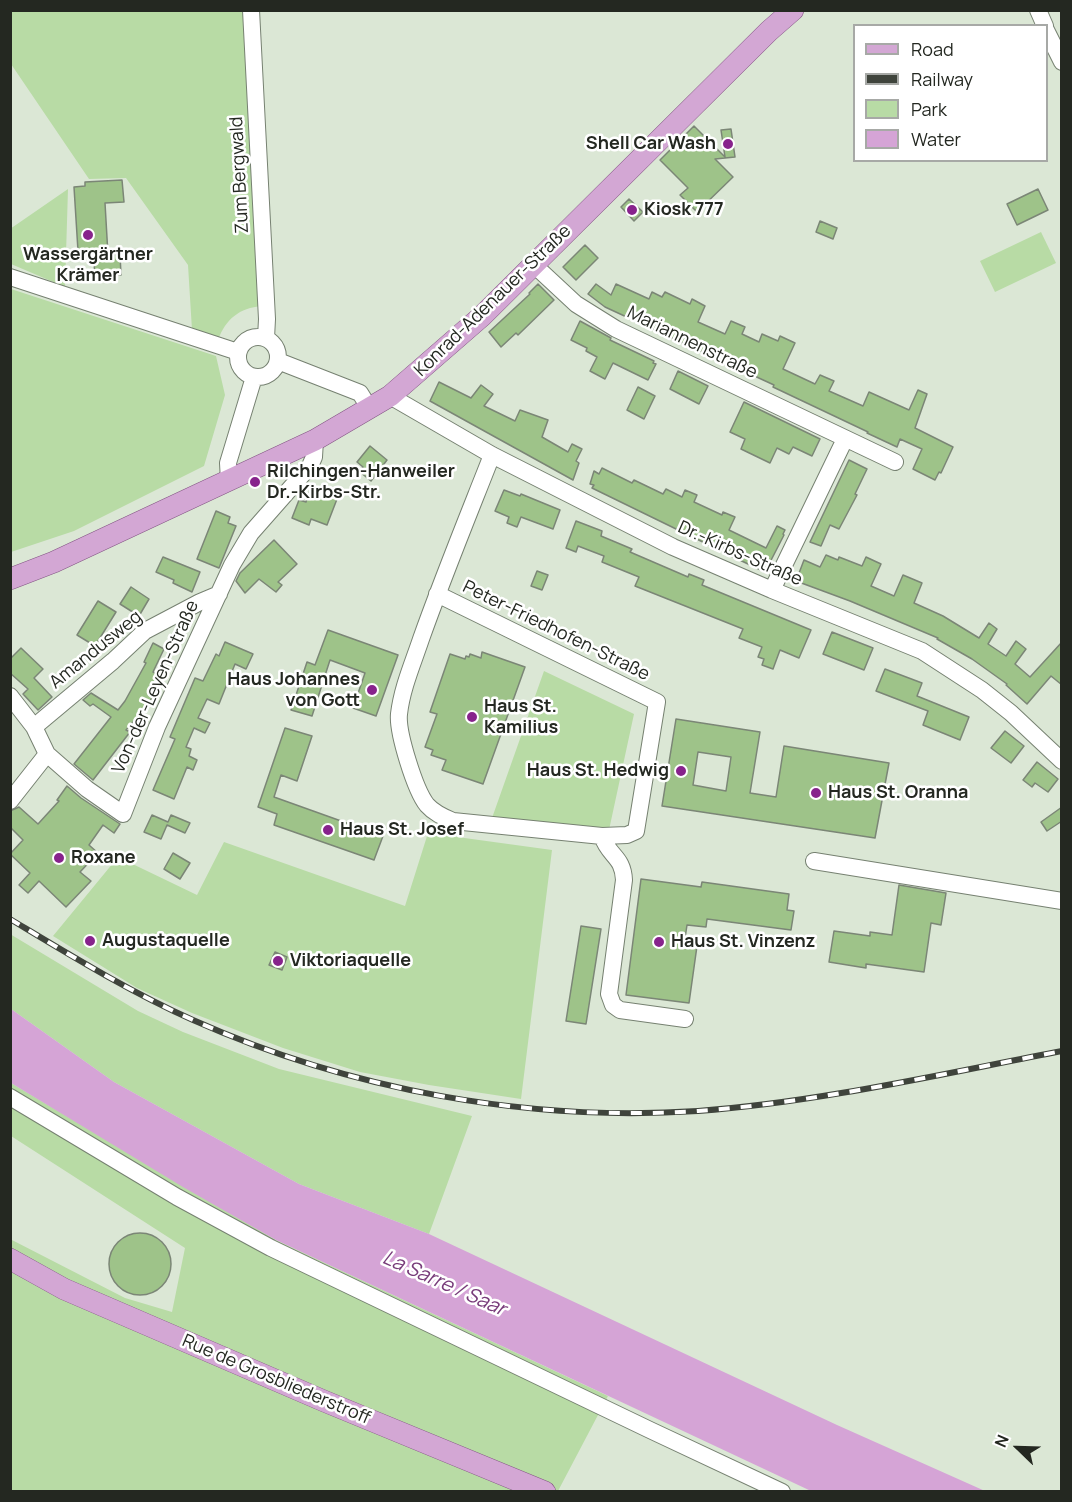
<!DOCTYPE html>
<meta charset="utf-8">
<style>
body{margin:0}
#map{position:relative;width:1072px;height:1502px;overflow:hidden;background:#dbe7d5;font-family:Manrope,sans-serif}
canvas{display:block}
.frame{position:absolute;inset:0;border:12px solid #242821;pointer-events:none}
.legend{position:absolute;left:853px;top:24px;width:195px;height:138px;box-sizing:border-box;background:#fff;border:2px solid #a7a9a6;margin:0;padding:8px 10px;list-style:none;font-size:18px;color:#242821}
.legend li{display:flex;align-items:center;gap:12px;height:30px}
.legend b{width:30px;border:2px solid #a7a9a6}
.north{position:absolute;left:988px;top:1418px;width:60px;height:60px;-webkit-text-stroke:4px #fff;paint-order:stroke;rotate:293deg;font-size:16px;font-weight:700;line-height:24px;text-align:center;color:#242821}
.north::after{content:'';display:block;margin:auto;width:21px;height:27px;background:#242821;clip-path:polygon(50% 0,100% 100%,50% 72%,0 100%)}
</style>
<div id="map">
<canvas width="1072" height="1502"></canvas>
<div class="frame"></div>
<ul class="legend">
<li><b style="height:8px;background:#d3a7d4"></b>Road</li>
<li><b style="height:8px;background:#3f443c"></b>Railway</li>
<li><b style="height:16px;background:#b8dba5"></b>Park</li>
<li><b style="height:16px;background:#d5a4d6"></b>Water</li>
</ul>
<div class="north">N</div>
</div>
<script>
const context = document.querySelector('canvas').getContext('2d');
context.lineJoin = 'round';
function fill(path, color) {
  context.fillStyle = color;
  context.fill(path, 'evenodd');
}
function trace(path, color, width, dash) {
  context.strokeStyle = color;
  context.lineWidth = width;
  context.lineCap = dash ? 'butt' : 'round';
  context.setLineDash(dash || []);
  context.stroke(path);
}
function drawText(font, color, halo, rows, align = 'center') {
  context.font = font + ' Manrope,sans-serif';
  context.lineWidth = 5;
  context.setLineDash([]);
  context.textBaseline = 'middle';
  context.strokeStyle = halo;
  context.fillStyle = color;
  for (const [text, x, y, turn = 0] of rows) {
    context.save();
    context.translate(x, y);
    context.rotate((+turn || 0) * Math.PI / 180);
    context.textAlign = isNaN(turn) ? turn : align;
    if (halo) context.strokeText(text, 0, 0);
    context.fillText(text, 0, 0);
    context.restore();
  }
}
fill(new Path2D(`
 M10,11H247L262,306C239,308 226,319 218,340L192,330L188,265L126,178L89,179L11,64Z
 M68,189L65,287L11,264L10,229Z
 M1041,232L1056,263L995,292L980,261Z
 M11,289L216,356L225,395L204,466L74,531L11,552Z
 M544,671L634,714L609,830L492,818Z
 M428,833L552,850L521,1099L429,1085L360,1072L283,1048L192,1013L137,988L53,936L118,857L197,895L224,842L405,906Z
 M10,934L138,1011L183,1032L279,1069L472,1116L429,1234L299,1184L114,1082L11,1009Z
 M11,1083L276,1240L608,1396L558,1491H11L10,1239L125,1298L172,1312L185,1248L11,1136Z`), '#b8dba5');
fill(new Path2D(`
 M11,1009L114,1082L299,1184L429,1234L837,1425L985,1491H811L276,1240L183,1187L11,1083Z`), '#d5a4d6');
const building = new Path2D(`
 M694,126L725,157L721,130L731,129L735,157L715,159L733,177L697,212L680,195L688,188L660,160Z
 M122,180L124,202L105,203L108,255L120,254L121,275L95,276L93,250L78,251L74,187L85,186V182Z
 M1038,189L1048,210L1017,225L1007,204Z
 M629,199L643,212L634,221L621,207Z
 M820,221L837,228L833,239L816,232Z
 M585,245L598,258L576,280L563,267Z
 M538,284L554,300L518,335L516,333L501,347L489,332L530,294L529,293Z
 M596,284L611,295L616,284L649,299L652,292L662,297L665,292L690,304L692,299L705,306L698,322L725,334L731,321L745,327L742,334L759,342L762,334L778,341L780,336L795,343L783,369L815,384L820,375L834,381L829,391L863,406L869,392L909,410L918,390L927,394L915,428L953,447L941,473L939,472L935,480L913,469L922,449L900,439L897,447L867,433L868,432L773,387L774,385L605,307L588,294Z
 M580,321L611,338L610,340L654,361L653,363L656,364L648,380L613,363L605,379L590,371L597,357L586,351L587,348L571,340Z
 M678,371L708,386L699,404L670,389Z
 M439,382L471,398L481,385L493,394L484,406L515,421L520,410L548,420L542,437L568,452L572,444L582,449L576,461L579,463L573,480L430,401Z
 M638,387L655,396L644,419L627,410Z
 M744,402L820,439L812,456L793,447L789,454L777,448L770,463L741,449L745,439L730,432Z
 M370,446L387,460L371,481L360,472L363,467L357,462Z
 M849,460L867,469L855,494L857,495L839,529L830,525L821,546L810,542Z
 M602,468L632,483L634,480L663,494L666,489L682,497L685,490L697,495L694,502L722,515L723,512L735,517L729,530L766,548L777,526L785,530L783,534L784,535L765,572L729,555L730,552L713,543L711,546L592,488L594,485L590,484L594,471L599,474Z
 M311,488L337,499L327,525L311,519L309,525L292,518L299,500L306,502Z
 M504,490L520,496L521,494L560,510L553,529L521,517L517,527L507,523L509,517L495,511Z
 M216,511L230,517L228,523L236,526L219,568L197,559Z
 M576,521L602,531L601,536L632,549L630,552L688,577L689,574L704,580L702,585L811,630L799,658L780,650L773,669L762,665L764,659L758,657L762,647L739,638L743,629L635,586L639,577L602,562L604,556L578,546L576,552L566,548Z
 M274,540L297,564L278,582L282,585L276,592L259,579L245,593L236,581L240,573Z
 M826,555L838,560L839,557L862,566L866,557L881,564L871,586L894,596L903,575L922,583L914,603L943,616L979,638L989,623L997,629L988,644L1006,656L1016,641L1026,649L1015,664L1030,677L1062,642V685L1051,676L1027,704L1006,685L1007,684L972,659L937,639L938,638L850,601L796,581L804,560L820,567Z
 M163,557L200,572L192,592L173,583L174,580L156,572Z
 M537,571L548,575L542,590L531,586Z
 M131,587L149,599L139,616L120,604Z
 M98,601L116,612L95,646L77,635Z
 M328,630L398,655L376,716L353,708L365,673L330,660L312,716L291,710L307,662L315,665Z
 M832,632L873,648L864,670L823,654Z
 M225,642L253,654L246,669L235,664L219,704L207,699L198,718L210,723L205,733L194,728L186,747L191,749L189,756L197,760L193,770L187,767L174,799L153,790L175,739L170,737L195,678L203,681L216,654L219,656Z
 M153,643L164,649L153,672L163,677L148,705L126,730L130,732L93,780L74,764L111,717L93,704L90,706L83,700L91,693L118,710L125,701L146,663L144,662Z
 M21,648L43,669L34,678L52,697L38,710L23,694L28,689L10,673V659Z
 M482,652L525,667L483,784L442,770L446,760L431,755L433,750L425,747L437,714L430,712L450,654L465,659L466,656L469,657L470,654L481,658Z
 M885,669L922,683L917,696L969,717L960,740L923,725L928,711L876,691Z
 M676,719L760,732L750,793L776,797L784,746L889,763L875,838L662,806ZM698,752L731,757L726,791L693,785Z
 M285,728L312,736L297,781L281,775L274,797L383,836L374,860L274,825L277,814L258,807Z
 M1005,731L1024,746L1011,763L991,748Z
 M1037,762L1058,779L1048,792L1035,783L1032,787L1023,780Z
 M67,786L81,798L120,824L114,833L103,825L89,845L98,853L80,872L91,881L66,907L39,881L28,893L19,885L30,873L10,854L23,840L10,827V811L19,807L38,824L59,801L57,800Z
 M1062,807V821L1047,831L1041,822Z
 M152,815L168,822L171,815L190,823L185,833L167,825L161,839L144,832Z
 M173,853L190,863L180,879L164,869Z
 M641,879L701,887L702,882L789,894L787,910L794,911L791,930L707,919L706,927L687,925L684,945L697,946L689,1003L626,995Z
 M899,885L946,893L941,925L931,923L924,972L866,964V968L829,962L834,931L870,936V932L892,935Z
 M581,926L601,929L586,1024L566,1021Z
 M275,952L287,957L282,970L269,965Z
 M109 1264a31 31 0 1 1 62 0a31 31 0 1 1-62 0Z`);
fill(building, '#9ec389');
trace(building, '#7b8676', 1.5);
const minor = new Path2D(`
 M251,10L267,319L266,338
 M1038,10L1045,26
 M1046,30L1062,62
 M533,264L576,304L616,329L895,462
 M10,277L238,352
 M238 357a20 20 0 1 1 40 0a20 20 0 1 1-40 0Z
 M278,361L360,393L370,409
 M390,396L492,455L673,547L772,590L922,651L982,690L1011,713L1062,761
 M229,481L228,463L254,377
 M772,590L845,439
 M437,594L657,702L636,831L627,835L602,836L453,821C443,817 434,813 427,805C415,790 397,732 399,714C402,688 413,663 421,639C443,577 468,516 492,455
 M10,696L34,727L47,754L87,789L123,814L157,727L232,565L251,533L310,466L314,457L315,440
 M34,727L113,661L145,631L200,602L219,594
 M10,801L47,754
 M602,836C609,857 623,856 624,880L609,994L613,1005L620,1010L685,1019
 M814,861L1062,901
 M10,1097L177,1197L271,1248L650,1430L782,1492`);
const major = new Path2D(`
 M10,579L54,562L315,440L390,396L482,316L769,31L793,10
 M10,1259L64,1289L324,1401L545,1492`);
trace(minor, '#768171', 18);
trace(major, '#825483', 22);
trace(minor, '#fff', 16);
trace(major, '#d3a7d4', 21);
const rail = new Path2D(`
 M10,919C70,955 130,992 193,1020C350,1090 527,1122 698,1111C820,1102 941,1074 1062,1051`);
trace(rail, '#3f443c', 6);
trace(rail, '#fff', 4, [11]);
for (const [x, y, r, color] of [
 [728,144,6,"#87238c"],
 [632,210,6,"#87238c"],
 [88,235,6,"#87238c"],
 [255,482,6,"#87238c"],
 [372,690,6,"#87238c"],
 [472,717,6,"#87238c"],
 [681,771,6,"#87238c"],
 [816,793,6,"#87238c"],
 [328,830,6,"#87238c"],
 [59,858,6,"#87238c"],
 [90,941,6,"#87238c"],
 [659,942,6,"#87238c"],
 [278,961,6,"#87238c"]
]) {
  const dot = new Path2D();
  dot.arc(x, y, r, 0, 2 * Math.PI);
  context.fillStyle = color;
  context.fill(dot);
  trace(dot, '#fff', 2);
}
drawText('bold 18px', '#242821', '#fff', [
 ["Shell Car Wash",716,144,"right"],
 ["Kiosk 777",644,210],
 ["Wassergärtner",88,255,"center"],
 ["Krämer",88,276,"center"],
 ["Rilchingen-Hanweiler",267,472],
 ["Dr.-Kirbs-Str.",267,493],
 ["Haus Johannes",360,680,"right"],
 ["von Gott",360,701,"right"],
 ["Haus St.",484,707],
 ["Kamilius",484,728],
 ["Haus St. Hedwig",669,771,"right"],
 ["Haus St. Oranna",828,793],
 ["Haus St. Josef",340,830],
 ["Roxane",71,858],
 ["Augustaquelle",102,941],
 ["Haus St. Vinzenz",671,942],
 ["Viktoriaquelle",290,961]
], 'left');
drawText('18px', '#242821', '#fff', [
 ["Zum Bergwald",240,175,-93],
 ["Konrad-Adenauer-Straße",493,301,-44],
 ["Mariannenstraße",692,343,26],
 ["Dr.-Kirbs-Straße",740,554,24],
 ["Peter-Friedhofen-Straße",556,631,26],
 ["Amandusweg",96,650,-39],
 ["Von-der-Leyen-Straße",156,687,-66],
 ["Rue de Grosbliederstroff",276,1380,23]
]);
drawText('italic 20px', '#783c7a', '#fff', [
 ["La Sarre / Saar",444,1284,24]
]);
</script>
